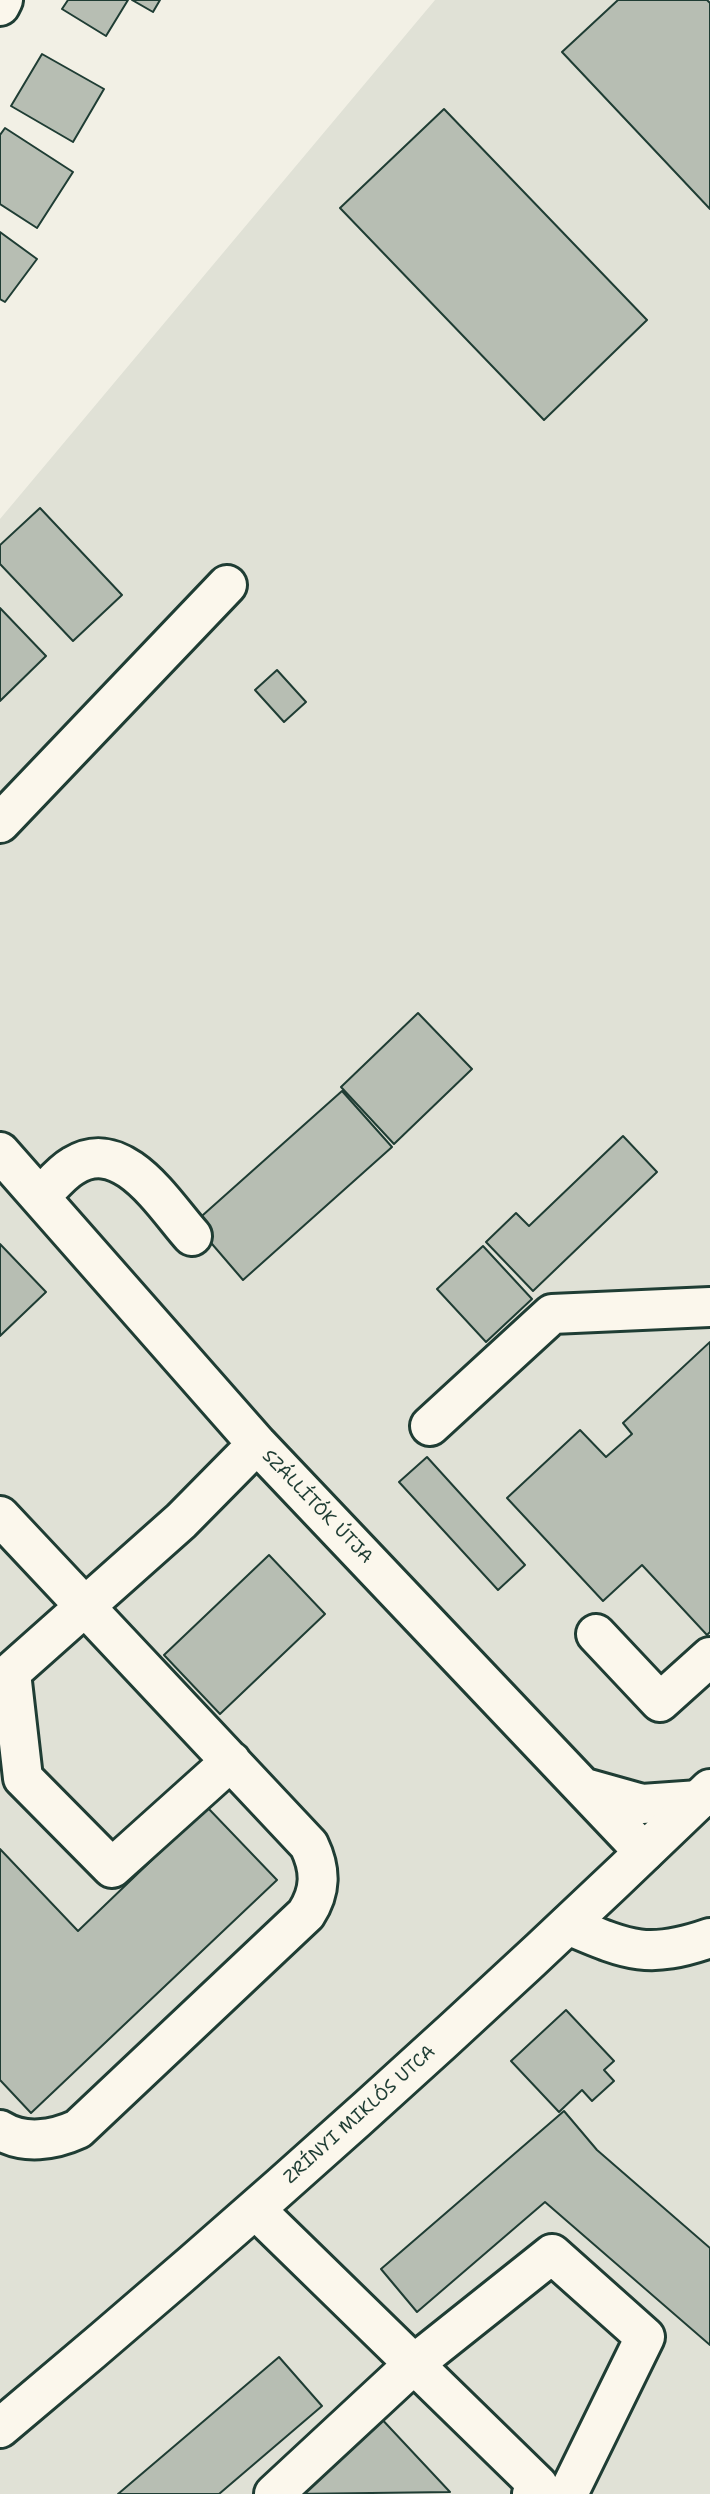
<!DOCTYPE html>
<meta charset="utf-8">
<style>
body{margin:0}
canvas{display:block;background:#f2f0e5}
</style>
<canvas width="710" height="2494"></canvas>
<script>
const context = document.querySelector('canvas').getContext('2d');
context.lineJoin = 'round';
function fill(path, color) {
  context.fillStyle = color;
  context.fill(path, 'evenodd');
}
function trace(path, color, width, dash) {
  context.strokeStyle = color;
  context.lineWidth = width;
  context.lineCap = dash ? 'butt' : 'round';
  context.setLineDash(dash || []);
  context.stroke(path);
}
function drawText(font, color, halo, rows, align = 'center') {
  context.font = font + ' "Shantell Sans",sans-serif';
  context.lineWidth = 5;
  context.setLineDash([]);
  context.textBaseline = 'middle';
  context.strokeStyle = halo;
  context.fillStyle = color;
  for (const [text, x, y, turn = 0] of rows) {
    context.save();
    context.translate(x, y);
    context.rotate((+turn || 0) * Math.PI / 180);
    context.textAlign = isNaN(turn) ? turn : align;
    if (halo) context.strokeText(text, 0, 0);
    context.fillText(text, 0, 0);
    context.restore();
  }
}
fill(new Path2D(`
 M435,0H710V2494H0V519Z`), '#e0e1d6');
const building = new Path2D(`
 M68,0H128L106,36L62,9Z
 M132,0H160L153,12Z
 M618,0H707L710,3V209L562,52Z
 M42,54L104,89L73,142L11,106Z
 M444,109L647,320L544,420L340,208Z
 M5,128L73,172L37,228L0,204V135Z
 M0,232L37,259L5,302L0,299Z
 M40,508L122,595L73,641L0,564V545Z
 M0,608L46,656L0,701Z
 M277,670L306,702L284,722L255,690Z
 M418,1013L472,1069L394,1144L341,1087Z
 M342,1091L392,1147L243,1280L194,1223Z
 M623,1136L657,1172L533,1291L486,1242L516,1213L529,1226Z
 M0,1244L46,1292L0,1336Z
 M483,1246L532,1299L486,1342L437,1289Z
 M710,1342V1632L707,1635L642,1565L603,1601L507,1498L580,1430L606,1457L632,1434L623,1423Z
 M427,1457L525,1565L498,1590L399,1482Z
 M269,1555L325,1614L220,1714L164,1655Z
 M207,1807L277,1880L31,2113L0,2080V1849L78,1931Z
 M566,2010L614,2061L604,2070L614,2081L592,2101L582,2090L559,2112L511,2061Z
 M564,2111L597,2150L710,2248V2345L545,2202L417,2312L381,2269Z
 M279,2357L322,2406L219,2494H118Z
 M377,2414L450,2492L292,2494Z`);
fill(building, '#b7beb3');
trace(building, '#1f3d34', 2);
const minor = new Path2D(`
 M0,6L3,0
 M0,823L227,585
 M0,1152L257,1444L644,1852
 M41,1196C51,1186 61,1173 73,1166C123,1135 164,1205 192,1236
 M430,1426L552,1314L710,1307
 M0,1516L309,1845C321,1870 321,1891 306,1914L78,2129C54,2140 24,2145 0,2130
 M596,1634L660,1702L710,1657
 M11,1673L23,1778L112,1868L231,1761
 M0,1682L181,1521L257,1444
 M585,1788L642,1804L699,1800
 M568,1925C627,1950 647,1960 710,1938
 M256,2210L538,2485L532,2494
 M274,2494L414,2364L552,2254L645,2337L568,2494`);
const major = new Path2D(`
 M0,2428C244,2224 481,2011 710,1789`);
trace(minor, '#1f3d34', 44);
trace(major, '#1f3d34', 44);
trace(minor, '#fbf7ec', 38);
trace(major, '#fbf7ec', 38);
drawText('18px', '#1f3d34', '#fbf7ec', [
 ["SZÁLLÍTÓK ÚTJA",317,1507,46],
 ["ZRÍNYI MIKLÓS UTCA",360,2115,-42]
]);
</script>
